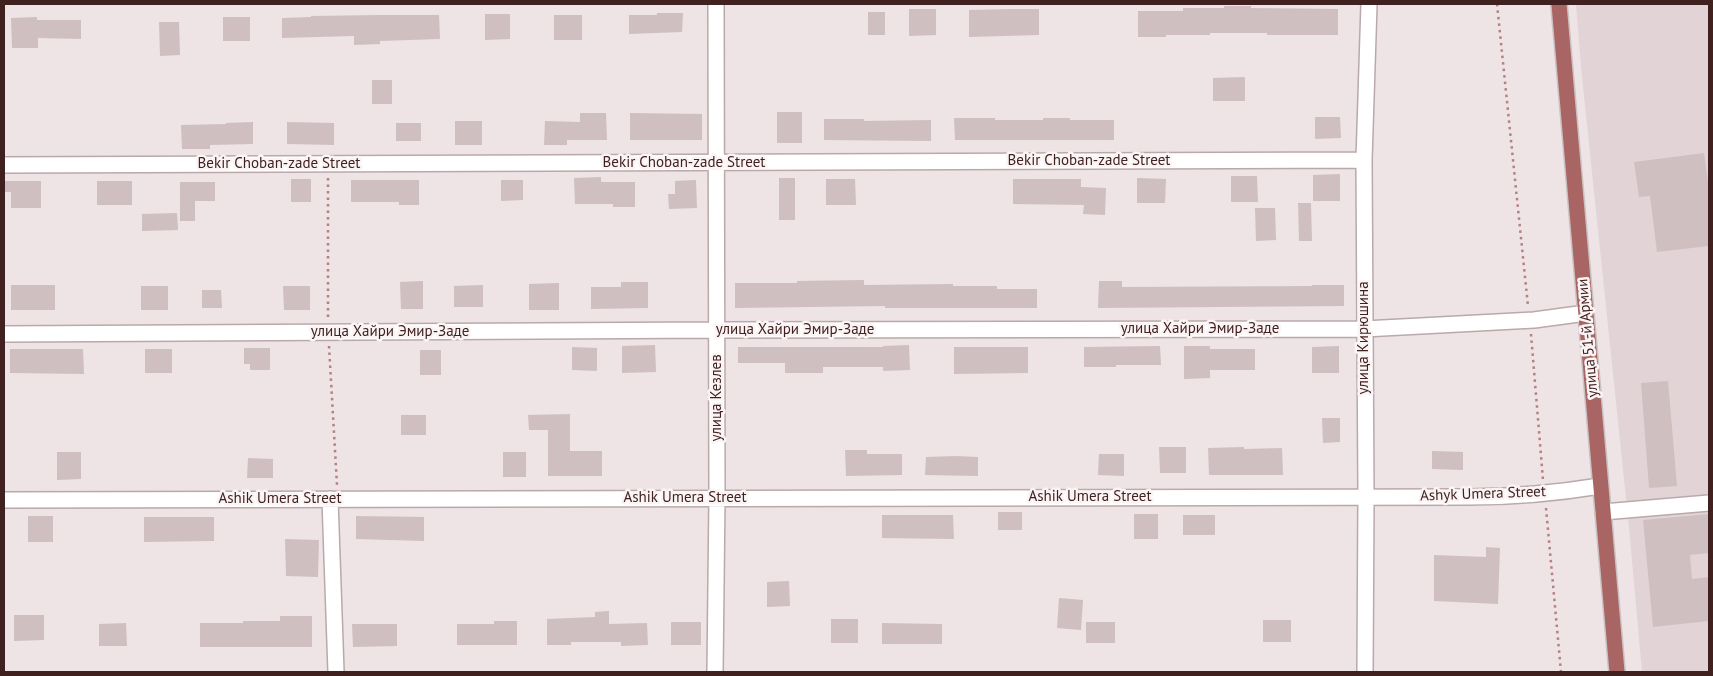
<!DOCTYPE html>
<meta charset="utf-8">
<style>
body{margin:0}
#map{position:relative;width:1713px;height:676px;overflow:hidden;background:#eee3e5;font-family:"PT Sans",sans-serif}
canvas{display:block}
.frame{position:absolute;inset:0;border:5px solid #412120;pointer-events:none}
</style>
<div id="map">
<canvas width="1713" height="676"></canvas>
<div class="frame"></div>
</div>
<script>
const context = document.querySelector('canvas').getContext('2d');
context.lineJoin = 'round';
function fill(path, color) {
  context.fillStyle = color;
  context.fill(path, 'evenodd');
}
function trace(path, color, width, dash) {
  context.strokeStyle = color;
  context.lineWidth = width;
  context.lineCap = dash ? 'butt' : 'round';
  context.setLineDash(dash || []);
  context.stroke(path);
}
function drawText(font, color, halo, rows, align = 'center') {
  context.font = font + ' "PT Sans",sans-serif';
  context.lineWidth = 5;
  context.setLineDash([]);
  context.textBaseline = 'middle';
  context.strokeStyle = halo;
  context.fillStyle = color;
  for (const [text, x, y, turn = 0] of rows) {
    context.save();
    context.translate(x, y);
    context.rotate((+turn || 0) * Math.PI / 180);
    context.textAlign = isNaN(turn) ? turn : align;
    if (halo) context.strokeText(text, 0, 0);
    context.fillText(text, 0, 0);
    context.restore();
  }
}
fill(new Path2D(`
 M1576,4H1709V672H1642L1629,527L1581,67Z`), '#e2d4d6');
fill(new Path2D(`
 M1224,6H1251V8L1338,9V35H1267V33H1210V35H1166V37H1138V11H1183V8H1224Z
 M909,9H936V35L909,36Z
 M1012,9H1039V35L969,37V10Z
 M868,12H885V35H868Z
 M657,13H683L682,32L629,34V15H657Z
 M485,14H510V39L485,40Z
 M380,15H439L440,39L380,41V44L354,45V36L282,38V18L311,17V16Z
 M554,15H582V40H554Z
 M37,17V20H81V39L38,38V48H12L11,18Z
 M223,17H250V41H223Z
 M159,22H179L180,55L160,56Z
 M1245,77V101H1213V78Z
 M372,80H392V104H372Z
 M777,112H802V143H777Z
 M580,113H606L607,140H567V145H544L545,121L580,122Z
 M630,113L702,114V140H630Z
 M1315,117H1340L1341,138L1315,139Z
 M954,118H995V120H1043V118H1070V120H1114V140H955Z
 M824,119H864V121L931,120V141L824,140Z
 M455,121H482V145H455Z
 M253,122V144L210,145V149H182L181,125L226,124V123Z
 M287,122L334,123V145L287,144Z
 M396,123H421V141H396Z
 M1704,153L1709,190V246L1657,252L1650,196L1639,197L1634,162Z
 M1340,174V201H1313V175Z
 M1231,176H1257L1258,202H1231Z
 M601,177V182H635V207H613V204H575L574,178Z
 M779,178H795V220H779Z
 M1137,178L1166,179L1165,203H1137Z
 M291,179H311V202H291Z
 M826,179H855L856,205H826Z
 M1013,179H1081V187L1106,188L1105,215L1083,214L1084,205L1013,204Z
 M351,180H419V205H399V202H351Z
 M501,180H523V200L501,201Z
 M696,180L697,208L669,209L668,194H675V181Z
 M4,181H41V208H11V192H4Z
 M97,181H132V205H97Z
 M180,182H215V201H195V221H180Z
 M1298,203H1311L1312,241H1299Z
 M1255,208H1275L1276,240L1256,241Z
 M177,213L178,230L142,231V214Z
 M864,280V285L953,284V286H997V289H1037V308H885V306L735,308V283H797V281Z
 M423,281V309H401L400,282Z
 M1099,281H1122V287L1312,286V285H1344V306L1098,308Z
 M621,282H648V308L591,309V287H621Z
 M559,283V310H529V284Z
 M11,285H55V310H11Z
 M483,285V307H454V286Z
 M141,286H168V310H141Z
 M283,286H310V310H284Z
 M202,290H221L222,308H202Z
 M655,345L656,372L622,373V346Z
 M909,345L910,370L883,371V367H823V373H785V363H738V347H883V346Z
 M1160,346L1161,365H1116V367H1084V347Z
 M1184,346H1210V349H1255V370H1210V378L1184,379Z
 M1339,346V373H1312V347Z
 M572,347L597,348V371L572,370Z
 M954,347H1028V373L954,374Z
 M244,348H270V370H250V364H244Z
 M10,349H83L84,374L10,373Z
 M145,349H172V373H145Z
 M420,350H441V375H420Z
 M1668,381L1677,486L1649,488L1641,383Z
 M570,414V451H602V476H548V430H529L528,415Z
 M401,415H426V435H401Z
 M1322,418H1340V442L1323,443Z
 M1159,447H1186V473H1160Z
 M1244,447V449L1282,448L1283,475H1209L1208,448Z
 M845,450H867V454H902V475L846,476Z
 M1432,451L1463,452V470L1432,469Z
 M57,452H81V479L57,480Z
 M503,452H526V477H503Z
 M1099,454H1124V476L1098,475Z
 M956,456L978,457V476L925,475L926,457Z
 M248,458L273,459V478H247Z
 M998,512H1022V530H998Z
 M1134,514H1158V539H1134Z
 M1709,514V553L1690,555L1692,579L1709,577V621L1653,627L1643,520Z
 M882,515H953L954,539L882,538Z
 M1183,515H1215V535H1183Z
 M28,516H53V542H28Z
 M356,516L424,517V541L356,539Z
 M144,517H214V541L144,542Z
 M285,539L319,540L318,577L286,576Z
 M1486,547L1500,548L1498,604L1434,601V555L1486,557Z
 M789,581L790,606L767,607V582Z
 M1059,598L1083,600L1081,630L1057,628Z
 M609,611V624L647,623L648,645L621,646V642H571V645H547V619L595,617V612Z
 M14,615H44V640L14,641Z
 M280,616H312V647H200V623H243V621H280Z
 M831,619H858V643H831Z
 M1263,620H1291V642H1263Z
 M494,621H517V645H457V624H494Z
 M671,622H701V645H671Z
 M1086,622H1115V643H1086Z
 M126,623L127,646H99V624Z
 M882,623L942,624V644H882Z
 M352,624H397V646L353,647Z`), '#cfbfc1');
const minor = new Path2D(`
 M4,165L1364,160
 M4,334L716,330L1364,329L1534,320L1586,313
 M330,499L336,672
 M4,500L1469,497C1513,497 1557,493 1600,486
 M1603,512L1709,503
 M715,672L717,497L716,4
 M1365,672L1366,496L1364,160L1369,4`);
const major = new Path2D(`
 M1559,4L1617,672`);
trace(minor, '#baa9aa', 18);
trace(major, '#cac1c1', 18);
trace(new Path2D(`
 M1497,4L1528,306
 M328,178V318
 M1531,334L1543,480
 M329,346L337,485
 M1546,508L1561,672`), '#b58081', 2.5, [2.5, 4]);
trace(minor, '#fff', 15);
trace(major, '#a86563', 15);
drawText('15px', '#412120', '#faf4f5', [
 ["Bekir Choban-zade Street",1089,161],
 ["Bekir Choban-zade Street",684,163],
 ["Bekir Choban-zade Street",279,164],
 ["улица Хайри Эмир-Заде",1200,329],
 ["улица Хайри Эмир-Заде",795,330],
 ["улица Хайри Эмир-Заде",390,332],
 ["улица Кирюшина",1364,338,-90],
 ["улица 51-й Армии",1588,338,-95],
 ["улица Кезлев",717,398,-90],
 ["Ashyk Umera Street",1483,494,-2],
 ["Ashik Umera Street",1090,497],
 ["Ashik Umera Street",685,498],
 ["Ashik Umera Street",280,499]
]);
</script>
